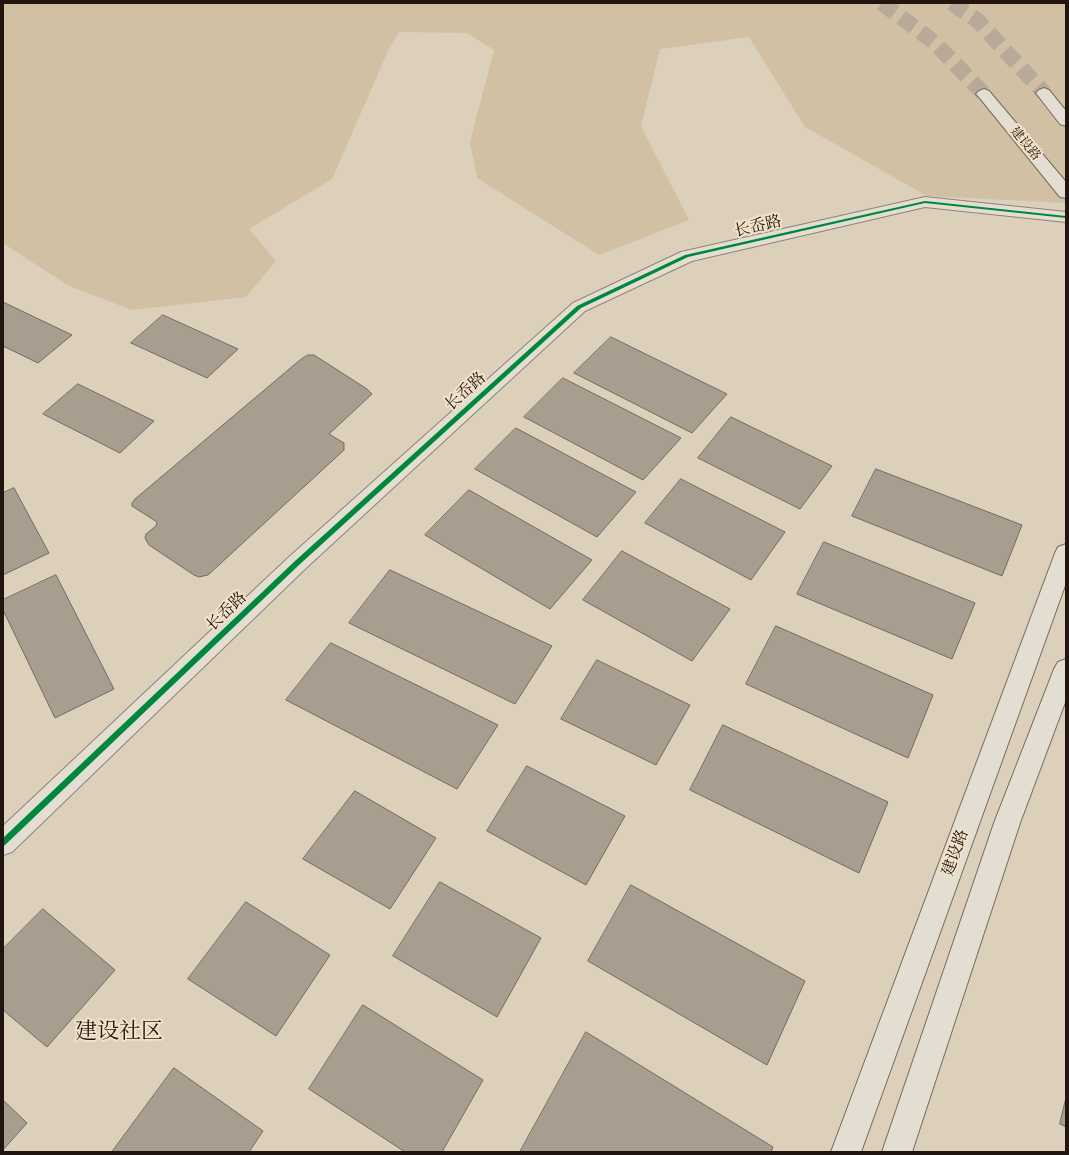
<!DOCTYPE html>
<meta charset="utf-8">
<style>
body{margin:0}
#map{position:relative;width:1069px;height:1155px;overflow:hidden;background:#dcd0ba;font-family:"Libre Bodoni",serif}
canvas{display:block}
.frame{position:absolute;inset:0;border:4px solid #22140f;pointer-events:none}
</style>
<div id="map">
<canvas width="1069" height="1155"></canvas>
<div class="frame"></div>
</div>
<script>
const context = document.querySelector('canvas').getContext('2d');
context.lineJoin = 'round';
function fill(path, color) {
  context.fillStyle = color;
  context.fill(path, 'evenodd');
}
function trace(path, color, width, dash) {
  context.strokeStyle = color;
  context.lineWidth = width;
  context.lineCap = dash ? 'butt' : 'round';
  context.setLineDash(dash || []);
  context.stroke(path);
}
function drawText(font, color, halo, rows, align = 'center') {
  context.font = font + ' "Libre Bodoni","Noto Serif SC",serif';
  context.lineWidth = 4;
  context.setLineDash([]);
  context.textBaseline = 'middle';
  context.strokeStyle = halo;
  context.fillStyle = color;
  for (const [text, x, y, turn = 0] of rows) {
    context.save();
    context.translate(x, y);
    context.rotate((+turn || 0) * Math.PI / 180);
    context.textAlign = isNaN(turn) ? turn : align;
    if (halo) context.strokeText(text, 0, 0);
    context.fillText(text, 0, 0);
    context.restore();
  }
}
fill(new Path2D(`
 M3,3H1066V203L927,196L805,127L749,37L660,49L641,126L689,220L599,255L477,178L470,142L494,50L467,33L399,32L388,51L332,179L249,229L276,261L246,297L132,310L67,285L3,243Z`), '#d1c0a3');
const building = new Path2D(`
 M3,302L72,335L38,363L3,346Z
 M163,315L238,349L207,378L131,343Z
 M611,337L727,394L692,433L574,373Z
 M308,355H314L367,389L372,394L329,434L344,443V450L208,575L199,577L194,575L149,545L145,538L146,534L156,526L157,522L132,506V503L135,499L300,360Z
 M563,378L681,438L643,480L524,417Z
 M78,384L154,421L120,453L43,414Z
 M731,417L832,466L800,509L698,458Z
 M516,428L636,492L597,537L475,469Z
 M876,469L1022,525L1002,576L852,516Z
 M681,479L785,532L751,580L645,523Z
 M14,488L49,553L3,575V493Z
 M469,490L592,560L550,609L425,535Z
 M824,542L975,603L952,659L797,594Z
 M622,551L730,609L692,661L583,600Z
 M390,570L552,646L515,704L349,623Z
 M56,575L114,689L55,718L3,610V600Z
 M776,626L933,695L908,758L746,684Z
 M331,643L498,725L457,789L286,700Z
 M597,660L690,705L656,765L561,719Z
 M723,725L888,802L859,873L690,790Z
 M527,766L625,816L586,885L487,831Z
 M355,791L436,838L390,909L303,859Z
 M440,882L541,938L497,1017L393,956Z
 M631,885L805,981L767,1065L588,961Z
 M246,902L330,955L276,1036L188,979Z
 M43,909L115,970L47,1047L3,1010V949Z
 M363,1005L483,1080L442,1152H405L309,1089Z
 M586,1032L773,1147L771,1152H520Z
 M174,1068L263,1131L249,1152H112Z
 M1066,1098V1127L1060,1124Z
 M3,1100L27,1123L3,1150Z`);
fill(building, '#a89e90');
trace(building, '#726a5f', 1);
trace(new Path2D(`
 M882,3L934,42L984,94
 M952,3L978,21L1044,93`), '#b7aa98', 16, [16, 8]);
const tertiary = new Path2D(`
 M925,197L1066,212V222L925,207L692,261L585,311L305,569L12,852L3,855V826L289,557L573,303L681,252Z`);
const secondary = new Path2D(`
 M1044,88L1049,90L1066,111V126L1060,124L1036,93L1039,90Z
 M984,89L989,91L1066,182V198L1060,197L979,97L976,94L979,91Z
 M1066,544V583L861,1152H831L1055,553L1058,547Z
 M1066,659V700L1020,823L912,1152H882L994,823L1054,669L1058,662Z`);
trace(tertiary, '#8c8477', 2);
trace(secondary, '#726a5f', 2);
fill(tertiary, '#e3ddd2');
fill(secondary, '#e3ddd2');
fill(new Path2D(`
 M925,201L1066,216V218L925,203L688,257L581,308L299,565L5,845L3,846V838L295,561L577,306L685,255Z`), '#00873e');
drawText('13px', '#22140f', '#f1e2c9', [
 ["建设路",1025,144,50]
]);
drawText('16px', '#22140f', '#f1e2c9', [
 ["长岙路",758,227,-13],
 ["长岙路",466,392,-42],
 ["长岙路",227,612,-44],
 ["建设路",956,853,-70]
]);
drawText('22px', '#22140f', '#f1e2c9', [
 ["建设社区",119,1033]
]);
</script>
